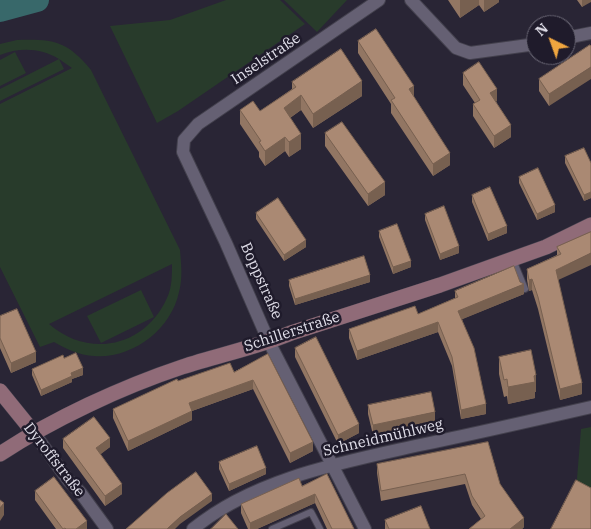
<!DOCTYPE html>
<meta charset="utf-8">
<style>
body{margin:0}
#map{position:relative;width:591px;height:529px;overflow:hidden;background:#292535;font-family:"IBM Plex Serif",serif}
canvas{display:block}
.north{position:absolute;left:526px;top:15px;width:50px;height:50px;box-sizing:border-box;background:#1f1b2b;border:1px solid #6c6977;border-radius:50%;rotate:318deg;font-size:14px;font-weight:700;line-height:20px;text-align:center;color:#e0dee9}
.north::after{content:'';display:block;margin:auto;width:18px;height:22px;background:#f0a63f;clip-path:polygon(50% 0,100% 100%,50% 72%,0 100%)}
</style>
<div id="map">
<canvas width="591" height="529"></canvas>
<div class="north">N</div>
</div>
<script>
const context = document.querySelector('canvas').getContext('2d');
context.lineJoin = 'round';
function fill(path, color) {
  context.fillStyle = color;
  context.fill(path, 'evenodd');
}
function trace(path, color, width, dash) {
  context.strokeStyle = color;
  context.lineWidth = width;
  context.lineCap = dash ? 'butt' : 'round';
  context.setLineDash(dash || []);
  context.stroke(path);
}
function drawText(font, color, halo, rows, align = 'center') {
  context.font = font + ' "IBM Plex Serif",serif';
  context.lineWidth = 5;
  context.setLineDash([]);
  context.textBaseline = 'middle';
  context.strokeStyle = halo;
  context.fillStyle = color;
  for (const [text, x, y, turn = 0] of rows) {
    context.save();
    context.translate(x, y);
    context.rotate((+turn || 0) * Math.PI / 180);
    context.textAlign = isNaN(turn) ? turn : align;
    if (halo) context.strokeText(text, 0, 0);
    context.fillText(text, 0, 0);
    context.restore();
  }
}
fill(new Path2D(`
 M226,0H280L305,24L178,111L157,123L110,26L170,20Z
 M284,0H347L317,32Z
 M17,40C54,39 67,41 91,70L180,250C181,263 183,278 179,292C171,330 132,359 94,356C79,355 66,349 54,342L40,347L0,267V104L72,68L59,59L64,69L0,101V89L59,59C41,48 20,47 0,55V44ZM172,264C172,275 172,288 167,298C145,347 89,359 49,324Z
 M15,52L26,73L0,86V60Z
 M141,290L154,317L101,343L87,316Z
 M591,427V499L576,491L581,429Z`), '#283b2b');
trace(new Path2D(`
 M0,10L37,0`), '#38686a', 24);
const lane = new Path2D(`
 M513,260L525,289
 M272,529L311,512L320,529`);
const street = new Path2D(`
 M411,0L456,48L470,53L536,44
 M566,38L591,33
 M34,433L68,480L80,492L107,529
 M193,529C255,478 344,462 420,445C477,433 534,420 591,407
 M365,529L269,342L226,243L183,152L184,140L198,124L379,0`);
const secondary = new Path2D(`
 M0,391L34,433
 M0,454C53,419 122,387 182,367C218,355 255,348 291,333L440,285L546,247L591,225`);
trace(lane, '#43404d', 8);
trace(street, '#43404d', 14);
trace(secondary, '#43404d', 16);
trace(lane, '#656073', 6);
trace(street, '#656073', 12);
trace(secondary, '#906b78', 15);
fill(new Path2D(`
 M448,0H499V2L484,12L479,5L460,18Z
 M577,0H591L582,7Z
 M358,41L414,97L450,165L433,176L391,113V104L358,53Z
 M590,45L549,106L539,91V79Z
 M463,73L497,101H496L511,137L494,148L473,116V104L475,103L463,85Z
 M292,82L362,96L313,128L301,110L290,118L301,149L289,157L285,151L265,166L259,157V152L240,124V110L260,111L292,89Z
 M325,133L385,195L368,206L325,146Z
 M565,156L591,163V198L584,201L565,163Z
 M519,177L555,212L537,220L519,183Z
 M472,195L507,233L488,241L472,202Z
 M256,213L306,247L284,261L256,219Z
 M425,214L459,253L440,260L425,220Z
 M379,231L411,267L393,274L379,237Z
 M591,232L558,280L582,394L560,400L538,309L532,290L529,291L527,280V269L557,255V247Z
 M289,280L370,282L295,305L289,286Z
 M455,291L524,294L462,319L486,414L461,419L452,366L438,332L357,360L349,338V329L418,314L455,298Z
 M0,316L36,362L11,373L0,348Z
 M295,348L359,433L338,444L295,357Z
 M268,354L313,451L290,463L253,389L192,411V420L128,451L113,418V409L178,381L234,372Z
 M499,357L536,392H535V398L508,404L507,396L504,397L499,374Z
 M64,358L83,375L72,379V382L41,396L32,375V369Z
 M368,405L435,421L373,435L368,414Z
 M63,439L110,447L100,454L122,494L105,506L63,448Z
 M488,442L500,484L524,527L522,529H469L481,519L472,505L465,484L381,501L377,473V464Z
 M219,462L266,474L229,491L219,469Z
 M327,474L354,529H327L315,503L257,529H248L241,513V504L302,486Z
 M35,491L87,529H56L35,500Z
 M385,520L430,529H385Z`), '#927663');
fill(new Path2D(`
 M460,0H479V5L460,18Z
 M484,0H499V2L484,12Z
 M582,0H591V2L582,7Z
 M591,67V79L549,106V94Z
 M362,81V96L313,128V114Z
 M414,86V98L409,89Z
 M497,89V101L490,105V93Z
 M301,95V110L284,122V108Z
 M511,125V137L494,148V136Z
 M301,134V149L289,157V142Z
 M285,137V151L265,166V151Z
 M450,153V165L433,176V164Z
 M385,182V195L368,206V194Z
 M591,192V198L584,201V195Z
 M555,205V212L537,220V214Z
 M507,226V233L488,241V234Z
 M306,240V247L284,261V255Z
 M459,246V253L440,260V254Z
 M591,253V265L556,281V270Z
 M411,261V267L393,274V267Z
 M370,275V282L295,305V299Z
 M532,279V290L529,291V280Z
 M524,284V294L458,321V311Z
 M438,322V332L357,360V351Z
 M36,352V362L11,373V363Z
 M83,368V375L72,379V382L41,396V390L71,373Z
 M536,375V392H535V398L508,404V387Z
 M253,380V389L189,412V403Z
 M582,383V394L560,400V389Z
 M486,404V414L461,419V410Z
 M192,411V420L128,451V441Z
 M435,412V421L373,435V425Z
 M359,424V433L338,444V435Z
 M110,438V447L96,458V448Z
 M313,442V451L290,463V453Z
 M266,468V474L229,491V484Z
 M122,484V494L105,506V496Z
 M212,494V501L180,524L175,529H167L180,517Z
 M315,494V503L257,529H250V523Z
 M4,503V515L0,521V508Z
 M524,518V527L522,529H510Z
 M87,521V529H76Z`), '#776050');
const building = new Path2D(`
 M376,29L414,86L409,89L450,153L433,164L391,100L395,98L358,41Z
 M590,45L591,46V67L549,94L539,79Z
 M341,49L362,81L313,114L301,95L284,108L301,134L289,142L285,137L265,151L259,142L261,141L240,110L253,101L260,111L296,87L292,82Z
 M479,62L497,89L490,93L511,125L494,136L473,104L480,100L463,73Z
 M342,122L385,182L368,194L325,133Z
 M584,148L591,163V192L584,195L565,156Z
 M538,168L555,205L537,214L519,177Z
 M490,187L507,226L488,234L472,195Z
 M278,198L306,240L284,255L256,213Z
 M444,206L459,246L440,254L425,214Z
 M397,224L411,261L393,267L379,231Z
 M591,232V253L556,270L582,383L560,389L538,297L532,279L529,280L527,269L561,254L557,247Z
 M364,256L370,275L295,299L289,280Z
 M514,266L520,282L524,284L458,311L474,348L486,404L461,410L452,357L438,322L357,351L349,329L415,306L418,314L458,297L455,291Z
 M17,309L36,352L11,363L0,338V316Z
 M316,337L359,424L338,435L295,348Z
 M531,350L536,375L534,376L535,382L508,387L507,379L504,380L499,357Z
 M76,353L83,368L71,373L72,376L41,390L32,369L63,355L64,358Z
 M268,354L313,442L290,453L253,380L189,403L192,411L128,441L113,409L177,379L178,381L230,363L234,372Z
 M431,392L435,412L373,425L368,405Z
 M94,417L110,438L96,448L122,484L105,496L63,439Z
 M488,442L500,484L524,518L510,529H469L485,516L472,496L465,474L381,491L377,464Z
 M257,446L266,468L229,484L219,462Z
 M196,472L212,494L180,517L167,529H126L167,493Z
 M327,474L354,529H332L315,494L250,523L241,504L299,478L302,486Z
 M54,477L87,521L76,529H66L65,528L63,529L35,491Z
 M576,480L591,488V529H551Z
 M0,500L4,503L0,508Z
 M421,506L430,529H389L385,520Z
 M226,514L238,529H211Z`);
fill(building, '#aa8973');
trace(building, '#776050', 1);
drawText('15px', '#e0dee9', '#1f1b2b', [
 ["Inselstraße",266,59,-34],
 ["Boppstraße",261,281,66],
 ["Schillerstraße",292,332,-18],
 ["Schneidmühlweg",383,438,-13],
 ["Dyroffstraße",54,460,52]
]);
</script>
